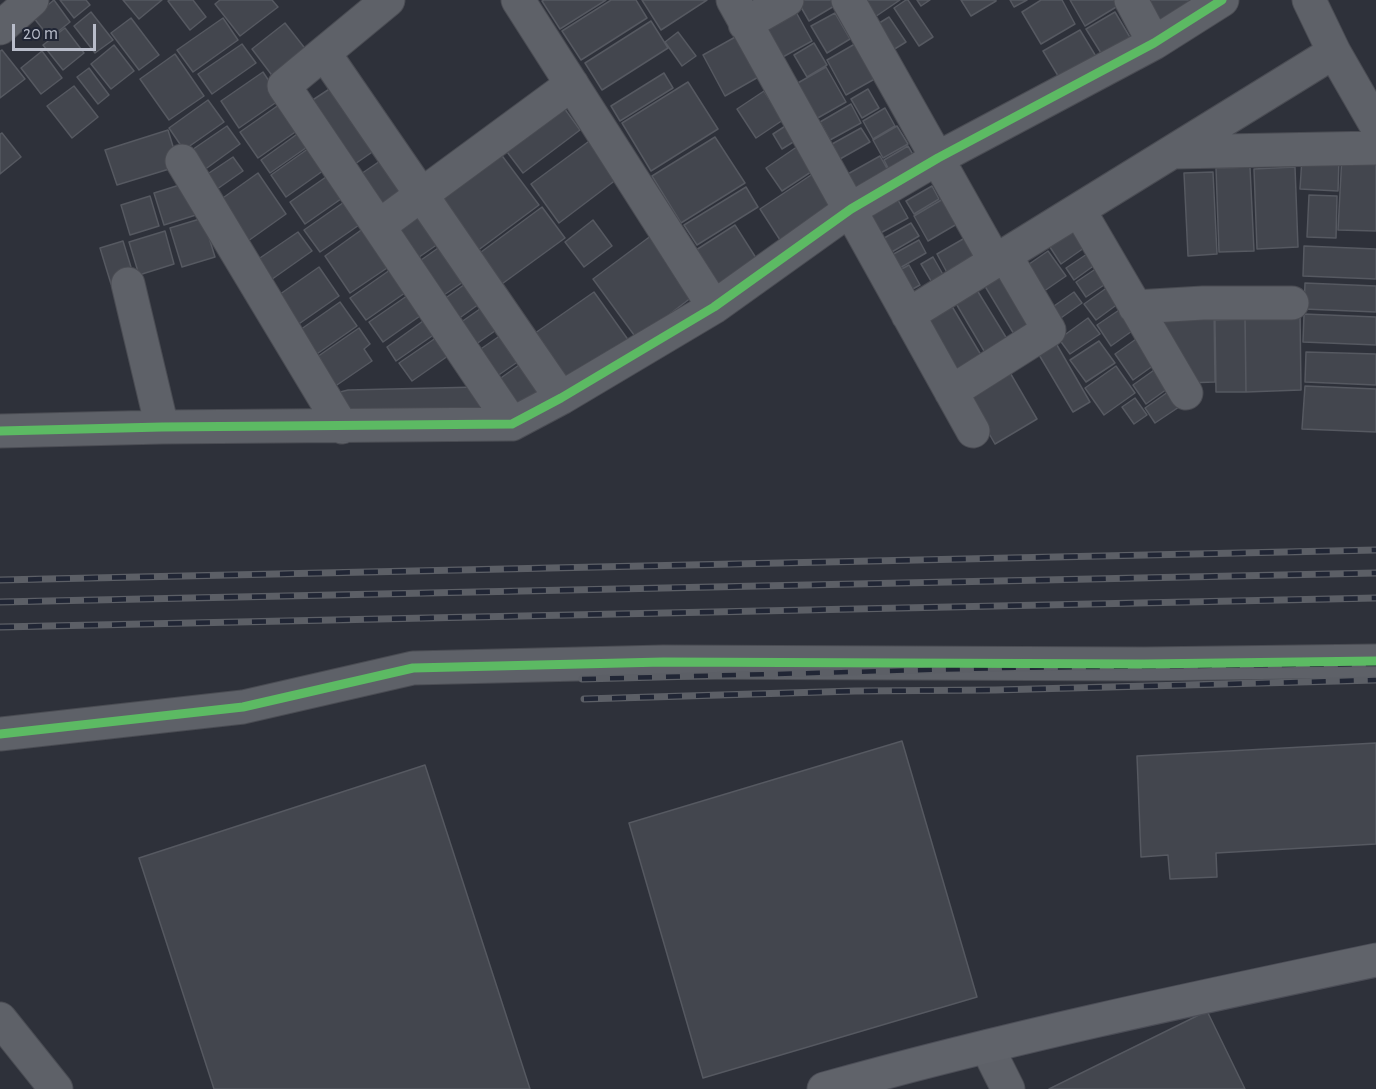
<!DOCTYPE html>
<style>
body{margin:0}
#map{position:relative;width:1376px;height:1089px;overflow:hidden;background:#2e313a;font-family:"Alegreya Sans",sans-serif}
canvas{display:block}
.scale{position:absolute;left:12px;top:24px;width:84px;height:27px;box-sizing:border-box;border:3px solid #b9bdca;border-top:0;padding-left:8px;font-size:18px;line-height:21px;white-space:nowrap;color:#b9bdca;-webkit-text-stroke:4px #212635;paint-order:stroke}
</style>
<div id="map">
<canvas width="1376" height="1089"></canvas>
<div class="scale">20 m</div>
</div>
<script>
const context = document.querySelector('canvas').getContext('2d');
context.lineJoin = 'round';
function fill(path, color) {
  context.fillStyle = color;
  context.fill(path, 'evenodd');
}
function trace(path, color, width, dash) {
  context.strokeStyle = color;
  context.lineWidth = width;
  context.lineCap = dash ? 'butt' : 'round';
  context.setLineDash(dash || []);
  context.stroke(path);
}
const building = new Path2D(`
 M54,0L70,22L50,38L33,17Z
 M60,0H86L90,5L74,18Z
 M123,0H162L139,19Z
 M170,0H193L206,17L190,30L168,1Z
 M220,0H272L278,7L240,36L215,4Z
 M544,0H606L560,29L542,1Z
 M611,0H636L647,18L581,60L562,31Z
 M642,0H707L661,30Z
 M802,0H840L841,2L809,21L798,2Z
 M859,0H900L872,19Z
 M906,0H908L933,37L919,46L894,8Z
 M917,0H930L921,6Z
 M961,0H996V1L971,16Z
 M1010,0H1027L1014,7Z
 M1041,0H1062L1075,24L1041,44L1022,12Z
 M1070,0H1126V1L1085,26Z
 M1150,0H1200L1164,31L1145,3Z
 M791,3L812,41L781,58L760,21Z
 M91,12L113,40L95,53L74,26Z
 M1115,12L1134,44L1106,61L1086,29Z
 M835,13L850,39L827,53L811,26Z
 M889,17L906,42L893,50L876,25Z
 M131,18L159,55L139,70L111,33Z
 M223,18L238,40L193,72L177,50Z
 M651,21L668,48L602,90L585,63Z
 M285,23L311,56L277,82L252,49Z
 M65,28L84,53L63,70L43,45Z
 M1080,30L1100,63L1063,84L1043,51Z
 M746,31L769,71L725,96L703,55Z
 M678,32L696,56L682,66L665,42Z
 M860,41L880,76L846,95L827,60Z
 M814,43L827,65L807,77L794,55Z
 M242,44L256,63L212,94L198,74Z
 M114,45L134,71L111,89L91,64Z
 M2,50L25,79L0,98V51Z
 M42,51L62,78L41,94L21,68Z
 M175,54L204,96L169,120L140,79Z
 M826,67L846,102L816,119L796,84Z
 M89,68L109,95L98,104L77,77Z
 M263,72L281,99L239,128L221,101Z
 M664,73L673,88L620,121L611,106Z
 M688,82L718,129L651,171L622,123Z
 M337,84L381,146L352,166L308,103Z
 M74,86L98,117L72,138L47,106Z
 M868,89L879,108L862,118L851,99Z
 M764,91L783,120L756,138L737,109Z
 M208,100L224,122L184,150L169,128Z
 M559,101L580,130L523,173L501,144Z
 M283,102L301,128L258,158L240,132Z
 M851,104L861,123L830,140L820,122Z
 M885,108L895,126L873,139L863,121Z
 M796,119L806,134L782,149L773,134Z
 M227,126L240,144L200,173L186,154Z
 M897,126L908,144L883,158L873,140Z
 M861,128L870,142L840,159L832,144Z
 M168,130L179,166L117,185L105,150Z
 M300,132L310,145L270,173L261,160Z
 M2,133L21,157L0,174V134Z
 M715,137L745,183L681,223L652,176Z
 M592,139L621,176L559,223L531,184Z
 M801,144L817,168L782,191L766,168Z
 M312,146L327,168L286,197L271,175Z
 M908,146L919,165L894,179L884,160Z
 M497,149L539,205L473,254L431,197Z
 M1342,155L1376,156V231L1338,230Z
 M880,156L890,174L856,193L846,175Z
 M233,157L243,171L210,194L200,179Z
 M1302,158L1339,159L1338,191L1300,189Z
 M383,159L408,194L377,216L352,180Z
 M1250,167L1254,251L1219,252L1216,168Z
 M1295,167L1298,247L1257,249L1254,169Z
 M820,169L843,204L782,243L760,209Z
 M336,170L351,192L305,224L290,202Z
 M1213,172L1217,254L1188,256L1184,173Z
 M258,173L286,214L241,246L213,205Z
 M186,183L196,215L164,225L154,193Z
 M932,186L939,199L914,214L906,201Z
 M746,187L758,207L697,245L684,225Z
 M893,191L908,218L875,236L860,209Z
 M1309,195L1337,196L1336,238L1307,237Z
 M150,196L159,226L130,235L121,205Z
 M948,196L962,221L928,241L914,216Z
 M347,200L362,223L320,252L304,230Z
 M542,207L565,238L495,289L473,258Z
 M416,212L438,244L412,262L390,230Z
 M203,218L215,257L182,267L170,228Z
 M1078,219L1094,241L1061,264L1046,241Z
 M593,220L612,246L584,267L565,242Z
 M911,223L919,236L885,256L877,242Z
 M735,225L758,261L718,285L696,250Z
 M364,228L390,266L350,293L325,256Z
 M165,231L174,264L139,275L129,242Z
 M298,232L312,251L268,282L254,262Z
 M652,235L696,294L637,339L593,279Z
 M970,235L985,261L951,280L937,254Z
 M919,240L926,253L898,269L890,256Z
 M123,241L134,277L111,284L100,248Z
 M448,241L472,276L438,299L414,265Z
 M1304,246L1376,249V279L1303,276Z
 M1096,248L1103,259L1074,280L1066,268Z
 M1048,251L1066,276L1037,296L1019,271Z
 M933,257L949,285L937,291L921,264Z
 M1106,262L1116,277L1086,297L1076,282Z
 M1004,264L1044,330L1020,344L980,278Z
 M397,265L412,288L366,320L350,298Z
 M909,265L920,285L909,291L898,271Z
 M319,267L339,296L293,328L273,299Z
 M472,279L486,299L454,322L440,302Z
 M972,282L1012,347L990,361L951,295Z
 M1115,282L1126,298L1096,320L1084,304Z
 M1305,283L1376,286V312L1304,309Z
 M417,289L430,309L383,342L369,322Z
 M594,292L634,348L563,387L528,338Z
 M1074,292L1082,303L1051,325L1044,313Z
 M340,302L357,326L314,356L297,332Z
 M950,303L987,365L961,381L923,319Z
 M487,304L502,326L472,347L457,325Z
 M1128,304L1142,324L1111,346L1097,325Z
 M1214,307L1215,382L1185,383L1140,311Z
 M1300,311L1301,390L1246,392L1245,312Z
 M434,313L445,327L396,361L387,347Z
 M1304,314L1376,317V345L1303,342Z
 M1088,318L1100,334L1070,354L1059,339Z
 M1245,319L1246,392H1216L1215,320Z
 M359,328L370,344L364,349L372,361L334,387L314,359Z
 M446,331L458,349L412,381L399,363Z
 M1146,332L1164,358L1133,380L1115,354Z
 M1050,333L1090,402L1073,412L1032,343Z
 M501,335L519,361L490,381L472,355Z
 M1099,341L1115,363L1086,382L1070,360Z
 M1306,352L1376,354V385L1305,382Z
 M526,360L547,390L512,415L491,385Z
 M1164,363L1177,382L1146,404L1133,385Z
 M1005,364L1037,419L995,444L963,388Z
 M1116,366L1135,393L1104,415L1085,388Z
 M1305,386L1376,389V432L1302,429Z
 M478,387L498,422L351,420L332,394L348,390Z
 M1175,387L1182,405L1155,423L1145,408Z
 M1135,398L1147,415L1134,424L1122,407Z
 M902,741L977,997L703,1078L629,823Z
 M1376,743V844L1216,853L1217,877L1170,879L1168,855L1141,857L1137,756Z
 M425,765L530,1089H214L139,858Z
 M1207,1011L1245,1089H1049Z`);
fill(building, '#43464e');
trace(building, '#565961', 1.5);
const minor = new Path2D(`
 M388,0L284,86L512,424
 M518,0L714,307
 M733,0L973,431
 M848,0L995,261
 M1131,0L1154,43
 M1309,0L1334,52L1376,125
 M745,24L787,0
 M0,28L32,0
 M324,53L561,398
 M1174,152L1376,148
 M182,161L342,427
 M1079,210L1186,393
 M379,226L572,84
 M128,284L162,427
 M1135,307L1203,303H1292
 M908,315L1334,52
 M951,392L1049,330L1005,255
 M0,431L162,427L512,424L561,398L714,307L851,209L938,158L1154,43L1222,0
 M0,734L243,707L413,668L663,662L1144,664L1376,661
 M0,1019L56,1089
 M987,1047L1008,1089`);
const major = new Path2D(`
 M824,1089C1006,1038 1191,999 1376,960`);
trace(minor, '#4a4c53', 35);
trace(major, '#4c4e57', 35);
trace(minor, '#5e6168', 33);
trace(major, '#60636a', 33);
const rail = new Path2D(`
 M0,580L1376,550
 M0,602L1376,573
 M0,627L1376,598
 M582,679L1003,668L1376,664
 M584,699L855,691L995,690L1376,680`);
trace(rail, '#5c5f66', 7);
trace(rail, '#212635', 4.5, [14]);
trace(new Path2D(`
 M0,431L162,427L512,424L561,398L714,307L851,209L938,158L1154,43L1222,0
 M0,734L243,707L413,668L663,662L1144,664L1376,661`), '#5cba63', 9);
</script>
